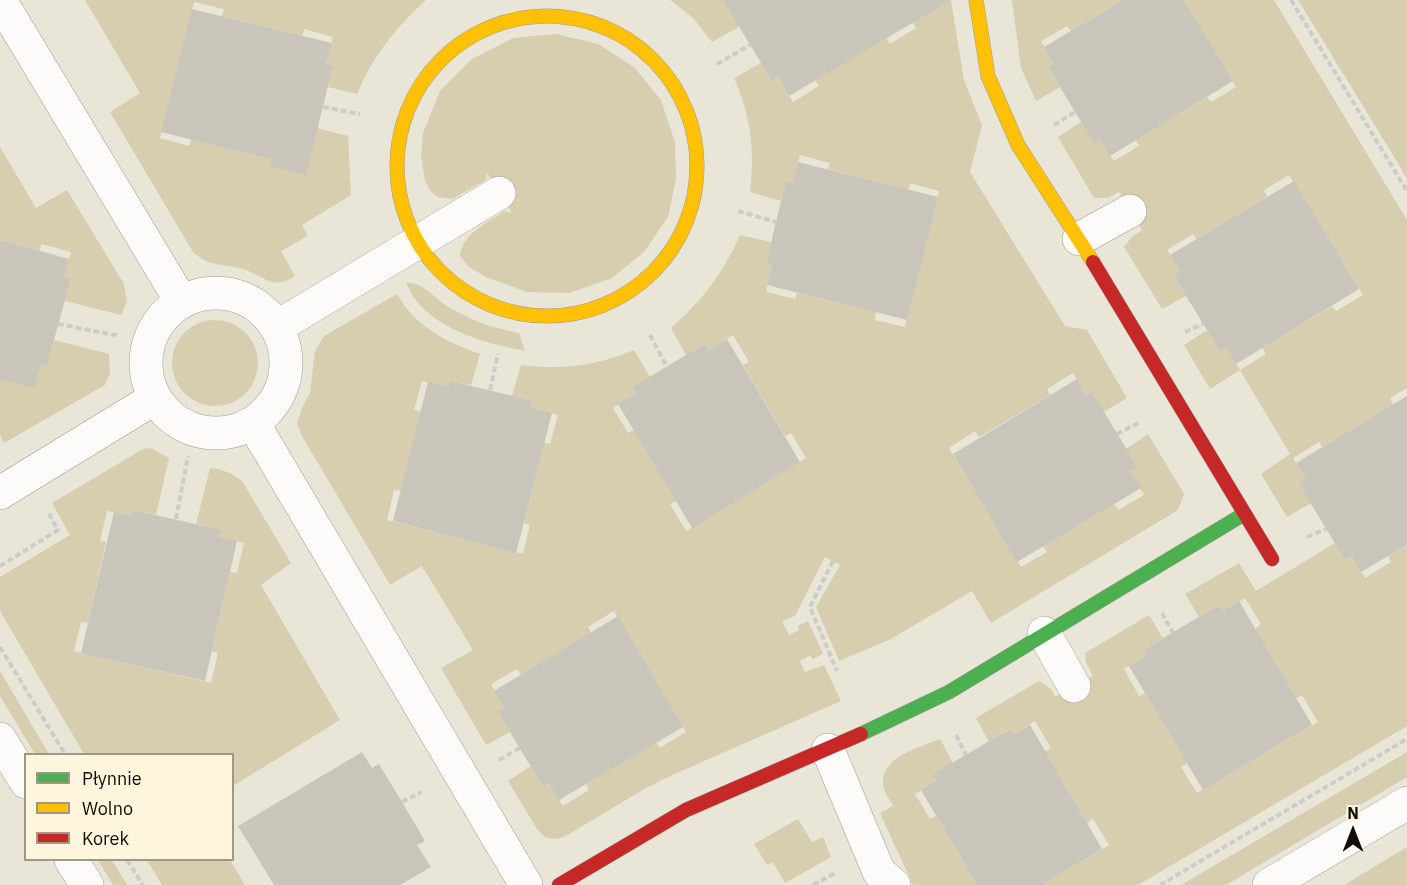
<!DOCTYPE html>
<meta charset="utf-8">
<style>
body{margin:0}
#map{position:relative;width:1407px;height:885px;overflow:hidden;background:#e9e5d7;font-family:"IBM Plex Sans",sans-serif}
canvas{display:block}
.legend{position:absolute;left:24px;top:753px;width:210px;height:108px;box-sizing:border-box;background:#fdf6dd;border:2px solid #9e9987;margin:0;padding:8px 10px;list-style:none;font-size:18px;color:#100d06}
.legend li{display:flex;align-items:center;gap:12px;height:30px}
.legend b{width:30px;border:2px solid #9e9987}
.north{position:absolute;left:1323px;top:801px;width:60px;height:60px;-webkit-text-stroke:4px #fdf6dd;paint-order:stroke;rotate:0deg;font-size:16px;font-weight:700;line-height:24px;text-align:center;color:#100d06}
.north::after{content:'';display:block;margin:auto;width:21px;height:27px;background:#100d06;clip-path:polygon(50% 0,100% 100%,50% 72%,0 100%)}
</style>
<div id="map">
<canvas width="1407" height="885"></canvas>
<ul class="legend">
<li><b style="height:8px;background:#4caf50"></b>Płynnie</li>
<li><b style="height:8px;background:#ffc107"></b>Wolno</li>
<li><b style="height:8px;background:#c62828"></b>Korek</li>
</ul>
<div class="north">N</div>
</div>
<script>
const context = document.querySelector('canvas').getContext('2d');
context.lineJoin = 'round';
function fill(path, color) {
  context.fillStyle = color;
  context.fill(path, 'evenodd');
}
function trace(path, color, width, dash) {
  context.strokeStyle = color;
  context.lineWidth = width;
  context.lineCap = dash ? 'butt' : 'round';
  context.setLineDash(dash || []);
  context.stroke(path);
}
fill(new Path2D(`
 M85,0H426C395,29 374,54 357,94L328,87L333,66L326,64L333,37L304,29L302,36L222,16L224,9L194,2L160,138L189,146L191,139L270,159L269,166L317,128L348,136L351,195L302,225L308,236L281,251L295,276C289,280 281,284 272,282C267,281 254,273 246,270C224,262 211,269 193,252L110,112L140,93Z
 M670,0H731L739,27L712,42L693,18Z
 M899,0H951L964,80L982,125L970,172L1065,326L1087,330L1127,398L1104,412L1092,392L1086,396L1073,373L1047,389L1050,395L979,437L975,431L949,448L1021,567L1047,552L1043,546L1114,504L1118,510L1144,495L1131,472L1138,468L1126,449L1148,434L1184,494L1178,510L991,623L972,591L891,639L839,661L816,607L840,565L825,557L795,616L782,621L789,635L799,630L798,626L808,621L823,654L813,659L810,655L800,661L805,672L824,665L841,701L670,776L646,788L564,837C552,840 545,840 537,829L508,781L531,766L543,787L549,783L563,806L589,790L586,784L656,742L660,748L686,732L614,611L588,627L591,633L521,675L517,669L491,684L504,707L498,711L510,732L486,745L441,668L473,650L422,566L390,585L302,436L297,424L302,408L310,393L315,351L324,336L397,294C415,326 446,342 480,354L471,385L451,381L449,387L422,381L414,410L421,412L401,491L394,490L387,520L523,554L530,525L524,523L544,443L550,444L558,415L531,408L533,401L512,396L521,365C564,370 595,366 634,350L650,377L633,387L636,393L613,408L628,433L634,430L676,501L670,504L686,531L806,458L791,433L785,436L743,365L749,362L733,335L709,350L705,344L686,355L671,328C704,298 722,275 740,235L771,242L766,262L772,264L766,292L795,299L797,293L876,312L875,320L905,327L939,191L910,183L908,190L828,169L830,163L800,155L793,182L786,181L781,201L750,192C755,152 751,116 734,78L761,63L772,80L778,77L793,102L819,86L815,80L886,38L890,44L916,28Z
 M1012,0H1123L1071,31L1067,26L1041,41L1054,64L1048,67L1060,87L1036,101L1021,68Z
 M1184,0H1274L1407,220V388L1390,398L1393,405L1322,447L1319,442L1293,458L1306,480L1299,484L1311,503L1287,517L1261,474L1290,454L1240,370L1210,389L1184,345L1207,330L1220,351L1226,347L1240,370L1266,354L1262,348L1332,306L1336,311L1363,295L1289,175L1264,190L1267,197L1197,239L1193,234L1167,250L1180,272L1174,276L1186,296L1162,309L1124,247L1132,237L1142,230L1119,192L1108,198H1094L1058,137L1081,122L1094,143L1100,140L1114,161L1139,146L1136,140L1207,97L1211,102L1236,87Z
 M1298,0H1407V179L1393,155Z
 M556,34L598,44L634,67L661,100L675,142L676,179L668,217L644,252L612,278L569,293L527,292L486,277L469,267L460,256C462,234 487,223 504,211L512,213L487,173L486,180L452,199L438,197L431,192L425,181L421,156L423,133L440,91L472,59L513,38Z
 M0,147L36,208L67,190L124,284L127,302L121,315L65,301L71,278L64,277L71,252L42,244L39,251L0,240Z
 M406,282C423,284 429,292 441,302C449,308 458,312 466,316C483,325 501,329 519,333L525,351C488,344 439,331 415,299C411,294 409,288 406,282Z
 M172 363a43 43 0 1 1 86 0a43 43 0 1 1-86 0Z
 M54,340L109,354L110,373L105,385L4,443L0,435V372L41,364L47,365Z
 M151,448L169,458L156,515L134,510L132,516L107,511L100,541L106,542L88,623L81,622L74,651L211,683L218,653L212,651L230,572L237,573L244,543L219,537L221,530L196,524L210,468C223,469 232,473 242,481L291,563L261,585L340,720L233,786L232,754H84L0,611V577L70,535L52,503L143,449Z
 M1335,543L1345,560L1352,556L1365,578L1391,562L1388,556L1407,545V726L1138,885H1026L1066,871L1109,845L1093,819L1087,823L1045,751L1051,748L1035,721L1013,735L1009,729L989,742L976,718L1039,681L1052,690L1055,697L1093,676L1086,662L1085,653L1149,615L1163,638L1143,650L1146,656L1124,669L1139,696L1145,693L1187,763L1181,767L1197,793L1318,722L1302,695L1296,698L1255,629L1261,624L1245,598L1223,611L1219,605L1199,617L1185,594L1239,563L1256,591Z
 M0,672V671L49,754H35L0,696Z
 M940,739L953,763L937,780L915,794L930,819L936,816L977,885H913L880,813L893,806C890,800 884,792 883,785C881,756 919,748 940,739Z
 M1407,752V777L1226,885H1181Z
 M798,819L812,842L823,837L831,857L785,883L773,862L767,865L754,844Z
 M1407,847V885H1343H1344Z
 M98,860H112L127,885H113Z
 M147,860H230L245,885H162Z`), '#d7ceaf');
fill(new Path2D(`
 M723,0H951L789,96L778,77L772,81Z
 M1123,0H1184L1233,81L1110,156L1100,140L1094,143L1075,112L1048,67L1054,64L1044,47Z
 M192,9L332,43L326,64L333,66L306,175L269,166L270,159L161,132Z
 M798,162L938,197L907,320L767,285L772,264L766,263L786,181L793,182Z
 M1294,181L1359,289L1236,364L1226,347L1220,351L1186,296L1174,276L1180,272L1170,255Z
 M0,240L69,259L64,277L71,278L54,340L47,365L41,364L34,388L0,379Z
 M727,339L800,462L692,528L618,404L636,393L633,387L686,355L705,344L709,350Z
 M1077,379L1086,396L1092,392L1138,468L1131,472L1141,488L1017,562L953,454Z
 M451,381L533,401L531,408L552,413L516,553L393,521L428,382L449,387Z
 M1407,396V545L1361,572L1352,556L1345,560L1299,484L1306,480L1296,463Z
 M133,510L221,530L219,537L237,541L205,681L81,653L114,512L132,516Z
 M1239,601L1312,725L1203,790L1129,666L1146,656L1143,650L1219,605L1223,611Z
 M618,616L683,727L559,800L549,783L543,787L510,732L498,711L504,707L494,691Z
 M1030,725L1102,849L1042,885H977L921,790L937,780L933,774L1010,729L1013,735Z
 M362,752L372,768L379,764L402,802L425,841L417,845L431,867L400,885H274L238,826Z`), '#c9c5ba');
const street = new Path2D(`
 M0,0L181,301
 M1079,239L1130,211
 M146 363a70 70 0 1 1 140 0a70 70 0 1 1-140 0Z
 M277,327L499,193
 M253,423L526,885
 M0,493L155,398
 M1044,633L1074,686
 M0,739L26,782
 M828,750L879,872L894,885
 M71,860L87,885
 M1269,885L1407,803`);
const fast = new Path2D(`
 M861,734L949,692L1244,514`);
const slow = new Path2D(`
 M976,0L988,76L1018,145L1093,262
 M397 166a150 150 0 1 1 300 0a150 150 0 1 1-300 0Z`);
const jam = new Path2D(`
 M1093,262L1272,559
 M559,885L686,810L861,734`);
trace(street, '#a09c92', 34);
trace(fast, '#a09c92', 15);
trace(slow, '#a09c92', 15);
trace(jam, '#a09c92', 15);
trace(new Path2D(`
 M1291,0L1407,191
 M717,64L750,45
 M323,107L360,114
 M1054,125L1075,112
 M738,211L776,222
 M58,324L120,336
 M1185,332L1203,324
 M650,335L667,367
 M490,390L498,354
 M1117,434L1140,422
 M176,519L188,456
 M1307,537L1326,529
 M833,561L810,607L837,671
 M0,566L58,530L48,512
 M1162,613L1173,633
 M0,647L65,754
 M956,735L966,755
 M499,760L520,748
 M402,802L421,792
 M127,860L143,885
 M813,885L835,873
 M1160,885L1407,739`), '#ccccc8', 4, [6, 3]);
trace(street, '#fcfbf9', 33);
trace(fast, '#4caf50', 14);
trace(slow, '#ffc107', 14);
trace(jam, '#c62828', 14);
</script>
